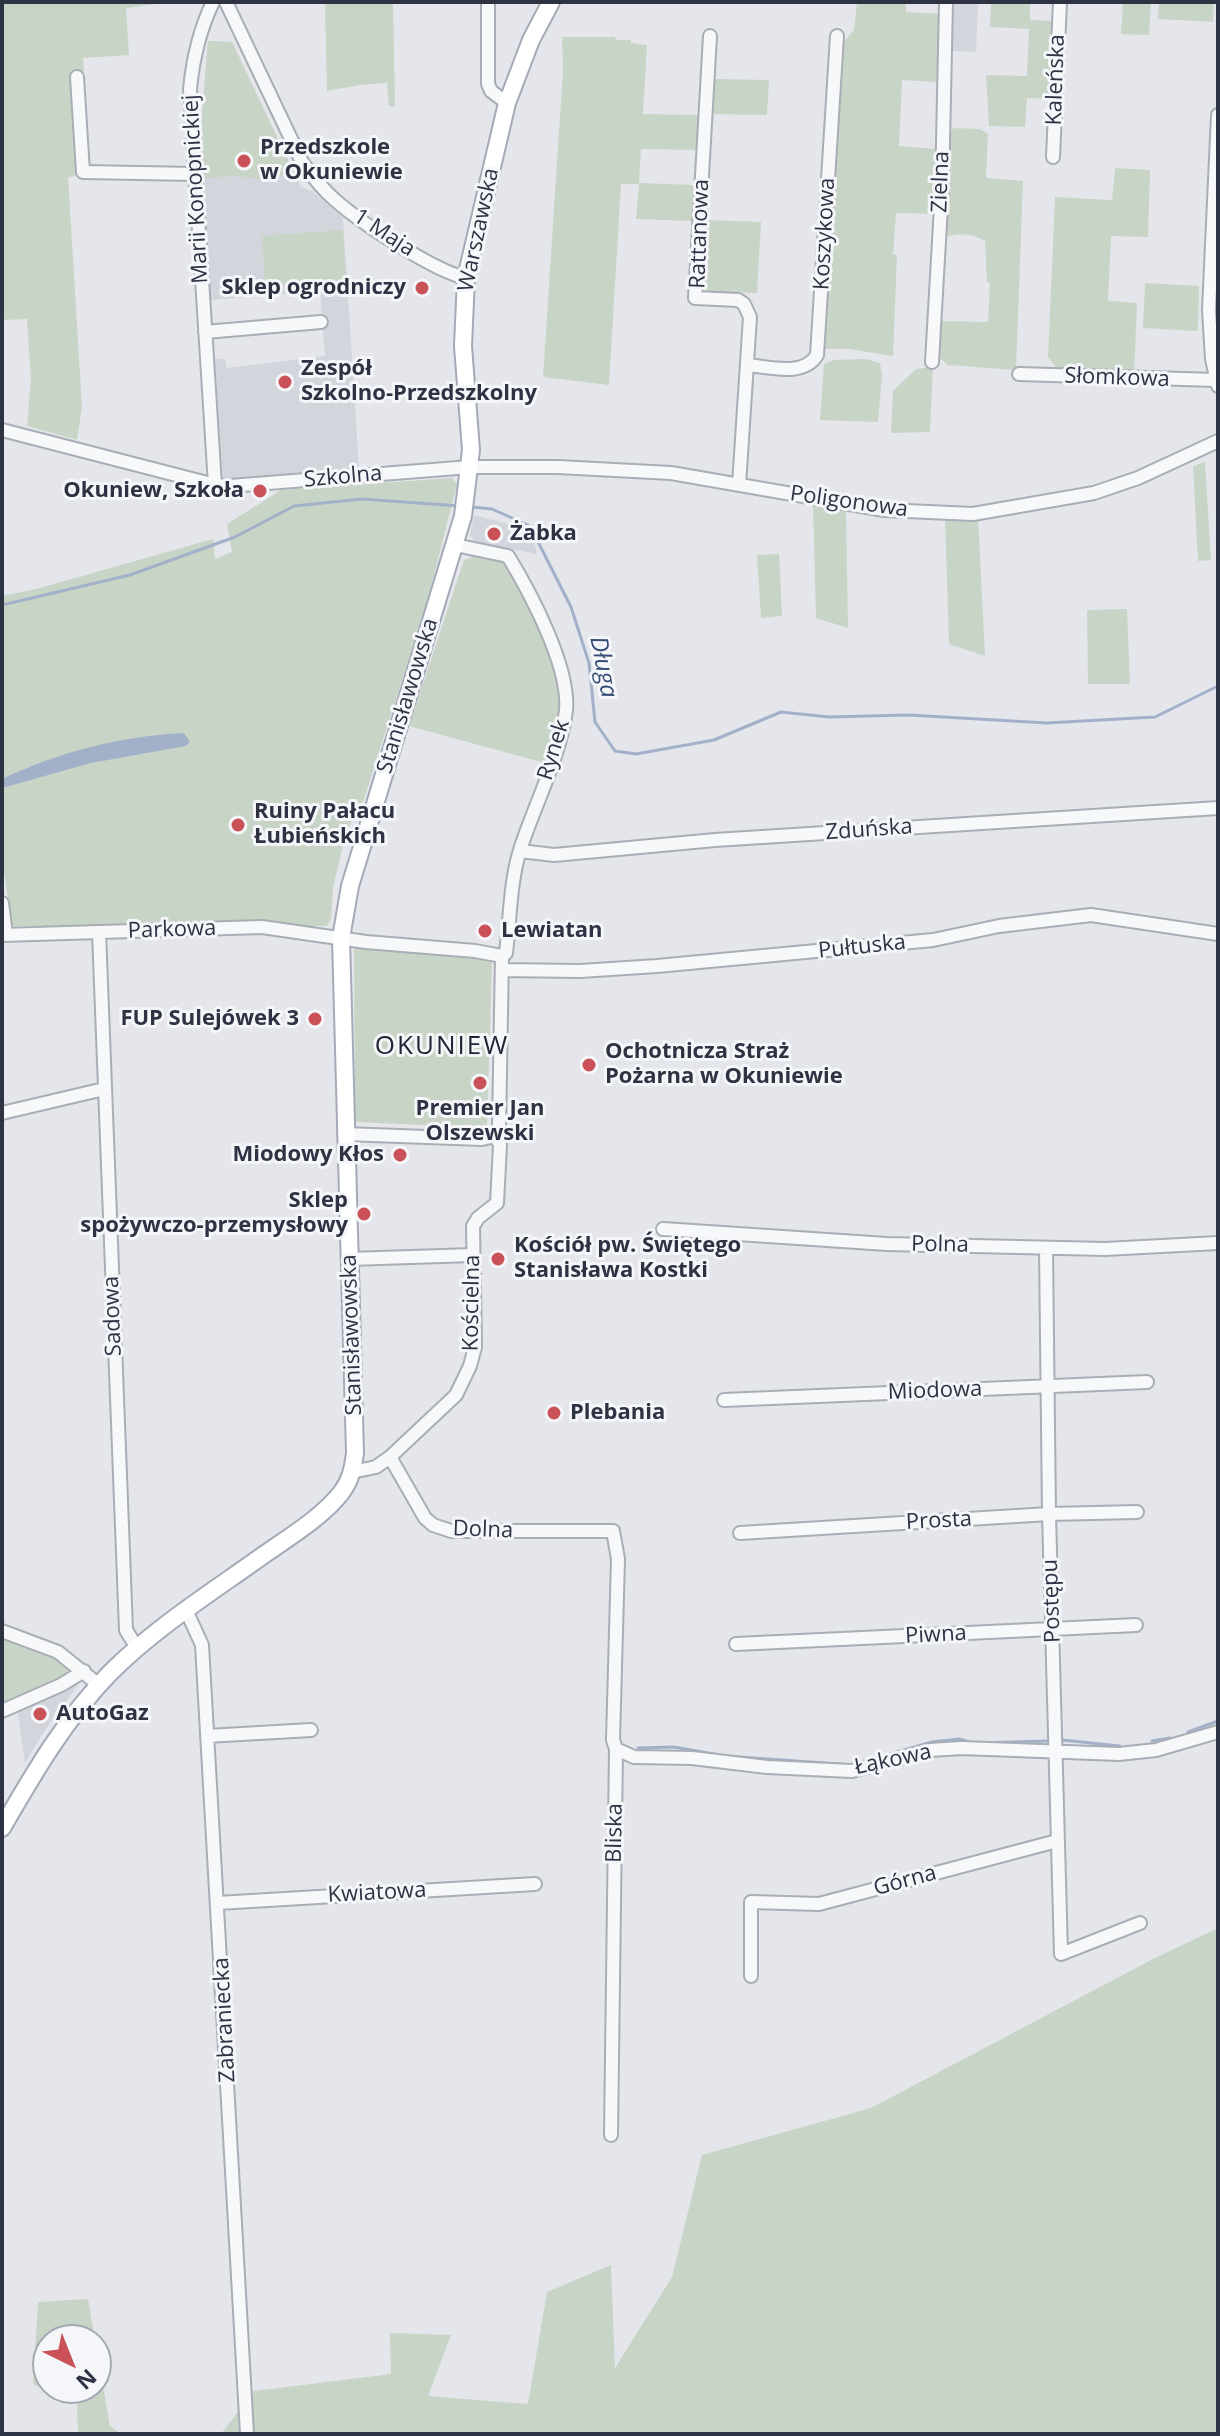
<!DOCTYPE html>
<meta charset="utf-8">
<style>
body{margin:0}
#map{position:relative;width:1220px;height:2436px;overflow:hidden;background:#e4e6eb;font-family:"Open Sans",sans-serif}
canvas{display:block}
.frame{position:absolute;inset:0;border:4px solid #2d3343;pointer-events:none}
.north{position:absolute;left:32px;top:2324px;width:80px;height:80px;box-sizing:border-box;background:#f4f6f9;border:2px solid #a4a8b0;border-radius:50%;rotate:137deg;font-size:22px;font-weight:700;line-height:32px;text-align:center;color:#2d3343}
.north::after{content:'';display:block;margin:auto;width:28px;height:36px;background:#c95157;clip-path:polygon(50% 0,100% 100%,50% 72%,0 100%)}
</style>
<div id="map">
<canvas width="1220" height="2436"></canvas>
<div class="frame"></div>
<div class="north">N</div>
</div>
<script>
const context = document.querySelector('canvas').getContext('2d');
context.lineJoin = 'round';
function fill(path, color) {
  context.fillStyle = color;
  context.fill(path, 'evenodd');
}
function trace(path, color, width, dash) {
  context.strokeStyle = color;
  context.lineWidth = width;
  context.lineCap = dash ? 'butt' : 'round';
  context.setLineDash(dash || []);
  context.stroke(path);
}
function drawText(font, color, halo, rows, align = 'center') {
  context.font = font + ' "Open Sans",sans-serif';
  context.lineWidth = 6;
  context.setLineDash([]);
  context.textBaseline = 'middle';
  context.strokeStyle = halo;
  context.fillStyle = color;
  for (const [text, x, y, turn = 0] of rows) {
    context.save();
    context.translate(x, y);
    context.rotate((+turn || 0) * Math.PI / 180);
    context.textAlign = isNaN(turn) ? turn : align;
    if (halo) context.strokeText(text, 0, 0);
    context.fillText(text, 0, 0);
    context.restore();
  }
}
fill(new Path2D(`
 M952,2H978L976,52L949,51Z
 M208,41L232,42L301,187L312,191L343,218L359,469L225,480L223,478L215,359H225L227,368L325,356L320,291L210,300L199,152Z
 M474,515L523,528L534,541L537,554L474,541L470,535Z
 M77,1682L78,1685L43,1733L25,1763L17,1708Z`), '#d3d5dd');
fill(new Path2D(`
 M2,2H171L126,8L129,55L83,58L84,71L72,72L77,176L68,177L82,407L77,440L27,426L31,379L27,319L2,320Z
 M325,2H393L395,106H389L387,83L360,85L327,91Z
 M857,2H906V12L942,14L938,82L902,80L899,146L936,149L932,214L896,213L893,254L897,255L893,356L849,349H825L843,43L854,30Z
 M991,2H1030V20L1055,21L1052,99L1027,98L1025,127L989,126L986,75L1027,76L1029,29L990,27Z
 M1123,2H1151L1149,35L1121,34Z
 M1159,2H1214L1213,22L1158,19Z
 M562,37H615L616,40H631V43L647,45L643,114L698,115L696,150L641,149L639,183L694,185L692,221L636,219L639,184H621L609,385L543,377L563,71Z
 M208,41L232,42L293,171L267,181L238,176L201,178L199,152Z
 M714,79L769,80L767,115L712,114Z
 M954,128L980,129L988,134L986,178L1023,181L1016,370L948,365L938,357L940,321L988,322L990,283L987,282L985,241C975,234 953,231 943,239L949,132Z
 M1115,168L1150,170L1148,237L1111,236L1108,301L1137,303L1134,375L1058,370L1048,357L1055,197L1112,200Z
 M706,220L761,222L757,293L707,292L702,287Z
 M343,230L346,280L265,286L262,236Z
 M1145,283L1199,286L1198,331L1143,328Z
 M866,359L880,363L882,375L878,422L820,420L824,364L834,360Z
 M933,367L930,432L891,433L893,391L916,369Z
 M1205,462L1211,560L1198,561L1193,466Z
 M452,478L457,484L428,599L364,799L346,832L333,888L331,919L327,926H12L2,858V596L36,589L213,539L215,559L232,552L227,524L281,490Z
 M813,502L846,509L848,628L816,618Z
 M978,517L985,656L949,644L945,519Z
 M471,553L500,558C529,604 567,664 558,721C556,735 549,750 545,763L409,726L464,560L471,558Z
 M779,554L782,616L761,618L757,555Z
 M1127,609L1130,684H1088L1087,610Z
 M354,945L492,961L487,1128L355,1122Z
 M2,1639C24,1646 51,1653 68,1669L65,1677L2,1706Z
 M1218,1928V2434H221L254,2391L391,2374L390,2333L451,2335L428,2396L528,2404L547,2292L611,2265L615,2368L672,2277L702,2155L871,2108L1153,1959Z
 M88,2299L95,2340H48V2388H96V2346L110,2426L121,2434H78L77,2404L33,2384L38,2302Z`), '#c8d5c6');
fill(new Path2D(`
 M184,733L190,742L186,746L91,763L2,788V779C59,752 121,736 184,733Z`), '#a2b1c9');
trace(new Path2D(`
 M471,507L492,509L530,526L571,607L589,663L595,722L615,751L636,754L714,740L781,712L829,717L909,715L1047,723L1155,717L1218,686
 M2,605L130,575L235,537L294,506L362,499L460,506
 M1188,1732L1218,1721
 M1062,1740L1120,1746
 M1152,1741L1170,1738
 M638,1748L674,1747L725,1756L853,1765
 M883,1756L932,1742L959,1739L973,1743L1048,1741`), '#a2b1c9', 3);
const minor = new Path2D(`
 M213,2C199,31 193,58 190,89L215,485
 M226,2L302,162C312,176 322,189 335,200C361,223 434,271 466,278
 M488,2V84L491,91L507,103
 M710,36L695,298L738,300L744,304L750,317L739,485
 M77,77L83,172L194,174
 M1218,115L1209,310L1212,359L1218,386
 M1053,157L1060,2
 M205,332L321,322
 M932,362L942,189L946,2
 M747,365C770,367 804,377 817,355L837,36
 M1019,374L1216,380
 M2,430L215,485L230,486L470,467H558L671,473L884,510L973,514L1094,493L1138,478L1218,441
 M455,545L508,556C530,592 570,667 566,710C562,751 533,809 520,850C510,882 510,920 506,953L502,956L499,1128L496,1136
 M520,851L554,855L715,840L1218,808
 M2,903L6,934
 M99,932L126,1630L137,1648
 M2,935L262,927L366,942L475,951L502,956
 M502,970L580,971L657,966L933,940L999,926L1091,915L1218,934
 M2,1113L104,1089
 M344,1134L482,1139L496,1136
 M663,1229L887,1244L1105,1249L1218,1243
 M1046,1248L1049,1514L1061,1954L1140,1923
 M349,1259L473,1255
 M724,1400L1147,1382
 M390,1457L425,1518L433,1525L451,1531H613L618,1559L613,1740L616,1749L611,2135
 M352,1472L376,1467L390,1457L456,1395L470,1366L475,1347L473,1226L478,1218L497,1203L500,1145L496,1136
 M740,1533L1049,1514L1137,1512
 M186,1610L202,1645L247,2434
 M2,1631L58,1652L99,1685
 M736,1644L1136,1625
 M2,1711L61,1685L84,1671
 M207,1736L311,1730
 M616,1749L634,1757L692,1758L767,1767L852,1771L930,1750L962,1748L1119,1754L1156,1750L1218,1732
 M218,1903L535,1884
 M751,1976V1902L819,1904L1057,1841`);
const major = new Path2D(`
 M2,1828C34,1773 65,1719 110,1673C156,1627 212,1592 265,1554C291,1536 322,1517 341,1493C351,1480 353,1468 355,1453L341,938L350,886L463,516L471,450L463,346L466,278L507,103L531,40L551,2`);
trace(minor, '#a9adb5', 16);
trace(major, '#a4aab7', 20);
trace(minor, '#f7f8fa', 12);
trace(major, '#fff', 16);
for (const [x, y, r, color] of [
 [244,161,8,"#c95157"],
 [422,288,8,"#c95157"],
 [285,382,8,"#c95157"],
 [260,491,8,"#c95157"],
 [494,534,8,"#c95157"],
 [238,825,8,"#c95157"],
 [485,931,8,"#c95157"],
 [315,1019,8,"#c95157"],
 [589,1065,8,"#c95157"],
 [480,1083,8,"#c95157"],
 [400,1155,8,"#c95157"],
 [364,1214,8,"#c95157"],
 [498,1259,8,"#c95157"],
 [554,1413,8,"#c95157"],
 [40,1714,8,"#c95157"]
]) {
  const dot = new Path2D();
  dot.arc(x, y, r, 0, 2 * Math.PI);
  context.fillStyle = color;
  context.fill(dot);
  trace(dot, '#f4f6f9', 3);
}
drawText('22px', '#2d3343', '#f4f6f9', [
 ["Kaleńska",1056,80,-88],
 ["Zielna",941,182,-88],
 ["Marii Konopnickiej",196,189,-93],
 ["Warszawska",479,230,-78],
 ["1 Maja",384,233,33],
 ["Rattanowa",700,234,-88],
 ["Koszykowa",825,234,-87],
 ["Słomkowa",1117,378,2],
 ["Szkolna",343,477,-5],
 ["Poligonowa",849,502,8],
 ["Stanisławowska",408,696,-73],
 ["Rynek",554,750,-73],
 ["Zduńska",869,830,-4],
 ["Parkowa",172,930,-2],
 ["Pułtuska",862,947,-6],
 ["Polna",940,1245,1],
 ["Kościelna",472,1303,-89],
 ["Sadowa",113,1316,-92],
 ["Stanisławowska",352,1335,-92],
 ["Miodowa",935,1391,-2],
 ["Prosta",939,1521,-3],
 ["Dolna",483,1530,2],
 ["Postępu",1052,1601,-92],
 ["Piwna",936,1635,-3],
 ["Łąkowa",893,1760,-12],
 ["Bliska",615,1833,-89],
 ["Górna",905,1881,-15],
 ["Kwiatowa",377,1893,-3],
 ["Zabraniecka",225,2020,-93]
]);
drawText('bold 22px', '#2d3343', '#f4f6f9', [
 ["Przedszkole",260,148],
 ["w Okuniewie",260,173],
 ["Sklep ogrodniczy",406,288,"right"],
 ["Zespół",301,369],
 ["Szkolno-Przedszkolny",301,394],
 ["Okuniew, Szkoła",244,491,"right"],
 ["Żabka",510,534],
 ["Ruiny Pałacu",254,812],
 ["Łubieńskich",254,837],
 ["Lewiatan",501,931],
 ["FUP Sulejówek 3",299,1019,"right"],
 ["Ochotnicza Straż",605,1052],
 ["Pożarna w Okuniewie",605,1077],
 ["Premier Jan",480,1109,"center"],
 ["Olszewski",480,1134,"center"],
 ["Miodowy Kłos",384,1155,"right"],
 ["Sklep",348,1201,"right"],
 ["spożywczo-przemysłowy",348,1226,"right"],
 ["Kościół pw. Świętego",514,1246],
 ["Stanisława Kostki",514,1271],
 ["Plebania",570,1413],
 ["AutoGaz",56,1714]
], 'left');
drawText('italic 24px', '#384d76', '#f4f6f9', [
 ["Długa",603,667,79]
]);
context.letterSpacing = '2px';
drawText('26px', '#1e2434', '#f4f6f9', [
 ["OKUNIEW",442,1047]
]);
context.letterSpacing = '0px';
</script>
